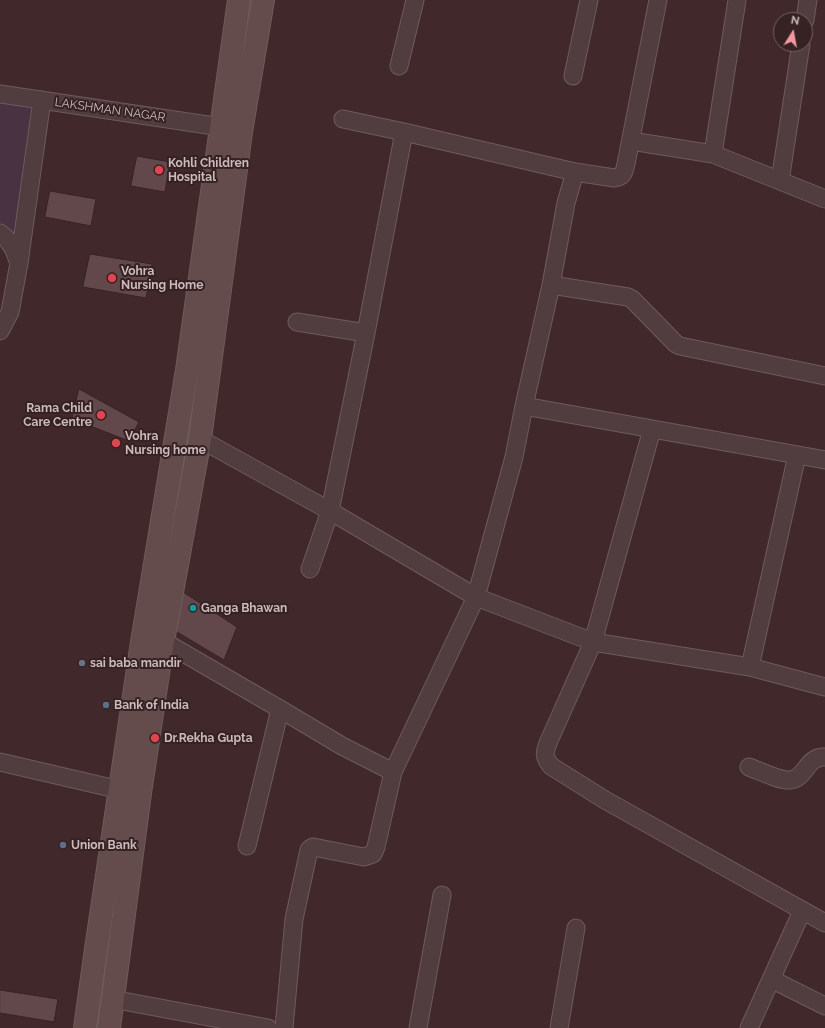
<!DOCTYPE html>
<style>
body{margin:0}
#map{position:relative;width:825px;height:1028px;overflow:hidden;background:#41292b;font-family:Raleway,sans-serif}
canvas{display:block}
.north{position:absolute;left:773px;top:12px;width:40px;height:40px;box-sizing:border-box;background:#362123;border:1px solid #725e60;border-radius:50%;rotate:11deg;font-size:11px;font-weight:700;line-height:16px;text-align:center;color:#cbbabb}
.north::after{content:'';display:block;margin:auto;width:14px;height:18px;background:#f2989e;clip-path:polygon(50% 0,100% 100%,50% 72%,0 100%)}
</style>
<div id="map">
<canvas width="825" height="1028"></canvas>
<div class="north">N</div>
</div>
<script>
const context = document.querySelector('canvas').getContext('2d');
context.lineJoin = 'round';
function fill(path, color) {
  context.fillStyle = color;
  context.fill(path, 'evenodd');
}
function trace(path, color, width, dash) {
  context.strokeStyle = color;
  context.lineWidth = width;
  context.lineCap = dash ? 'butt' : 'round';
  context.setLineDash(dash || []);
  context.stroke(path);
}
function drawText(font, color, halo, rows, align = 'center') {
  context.font = font + ' Raleway,sans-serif';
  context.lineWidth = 4;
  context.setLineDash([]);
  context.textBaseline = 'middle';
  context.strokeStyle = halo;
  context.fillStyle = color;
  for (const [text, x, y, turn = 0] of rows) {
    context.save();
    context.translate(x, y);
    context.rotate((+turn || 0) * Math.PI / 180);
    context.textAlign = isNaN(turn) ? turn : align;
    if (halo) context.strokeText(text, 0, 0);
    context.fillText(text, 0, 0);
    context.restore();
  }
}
fill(new Path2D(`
 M0,101L40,108L22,224L14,236L0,226Z`), '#493242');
const building = new Path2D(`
 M137,156L170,162L165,192L131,186Z
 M50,191L96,199L91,226L45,217Z
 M90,254L152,264L146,298L83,287Z
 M79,389L139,422L129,441L72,419Z
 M180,590L237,627L224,660L172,629Z
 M0,990L58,999L54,1022L0,1013Z`);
fill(building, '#63484b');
trace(building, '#382325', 1);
const street = new Path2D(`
 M805,20L808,0
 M399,66L415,0
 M573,76L589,0
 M0,94L221,127
 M343,119L404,132L575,172L614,178C623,177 624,173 626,164L658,0
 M631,141L713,154L825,199
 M713,154L737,0
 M780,181L801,44
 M0,233L6,238L13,248L19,263L10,312L0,331
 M19,263L42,100
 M551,285L628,297L632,299L676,344L680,346L825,376
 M297,322L366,333
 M524,406L825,460
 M652,429L593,642L548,743C544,754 544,757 551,766L605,800L825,923
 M200,439L330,511L476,597L593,642L750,667L825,687
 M310,569L330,511L366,333L404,132
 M163,641L280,709L342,746L393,772
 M750,667L797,455
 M0,762L120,790
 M749,767C760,771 780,781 790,780C806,779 806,756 825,757
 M247,846L280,709
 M771,979L825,1006
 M112,999L268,1028
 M284,1028L294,919L309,850L311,848L313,847L364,857L373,854L376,847L393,772L476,597L514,457L524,406L551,285L566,203L575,172
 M418,1028L442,895
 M559,1028L576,928
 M749,1028L802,911`);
const secondary = new Path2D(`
 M85,1028L97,942L142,642L187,370L239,0
 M109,1028L140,793L163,641L200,439L241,132L263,0`);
trace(street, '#6e5b5c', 19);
trace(secondary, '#6e5b5c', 24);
trace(street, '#513d3f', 17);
trace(secondary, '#644b4c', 22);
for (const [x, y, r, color] of [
 [159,170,5,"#e0444e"],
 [112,278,5,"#e0444e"],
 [101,415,5,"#e0444e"],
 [116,443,5,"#e0444e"],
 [193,608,4,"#0f9aa8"],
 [82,663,4,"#6b7280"],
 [106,705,4,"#5c6f8a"],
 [155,738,5,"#e0444e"],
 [63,845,4,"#5c6f8a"]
]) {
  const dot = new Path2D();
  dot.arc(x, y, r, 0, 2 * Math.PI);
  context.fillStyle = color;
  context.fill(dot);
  trace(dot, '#362123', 1.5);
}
drawText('12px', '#cbbabb', '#362123', [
 ["LAKSHMAN NAGAR",110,110,8]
]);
drawText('bold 12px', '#cbbabb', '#362123', [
 ["Kohli Children",168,163],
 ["Hospital",168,177],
 ["Vohra",121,271],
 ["Nursing Home",121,285],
 ["Rama Child",92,408,"right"],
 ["Care Centre",92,422,"right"],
 ["Vohra",125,436],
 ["Nursing home",125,450],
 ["Ganga Bhawan",201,608],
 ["sai baba mandir",90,663],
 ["Bank of India",114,705],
 ["Dr.Rekha Gupta",164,738],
 ["Union Bank",71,845]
], 'left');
</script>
